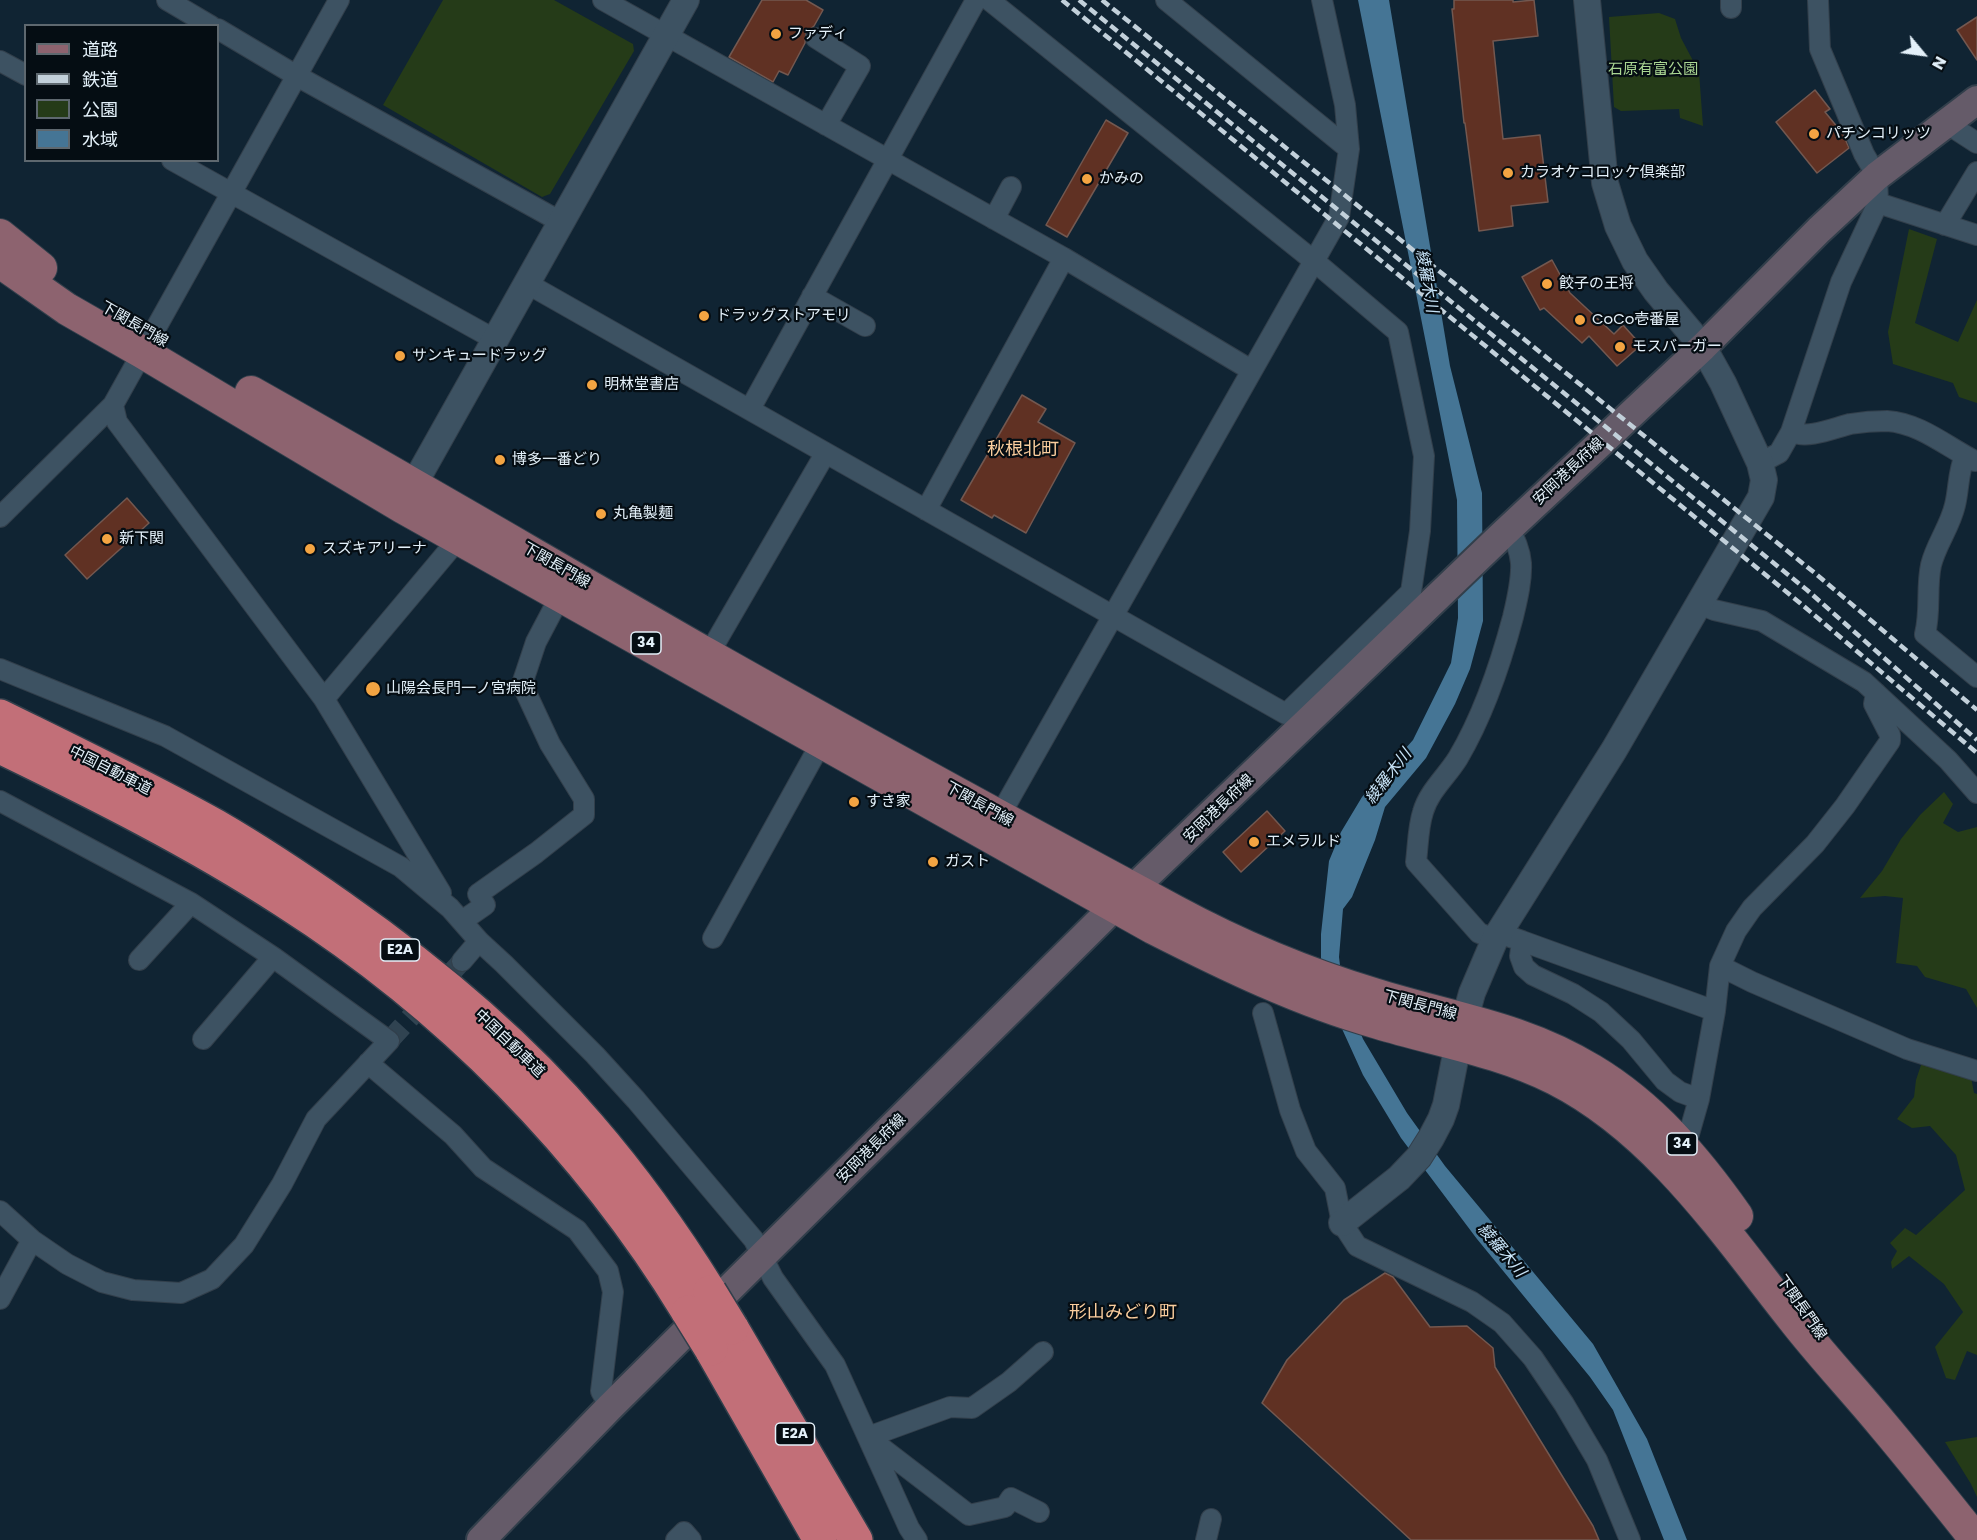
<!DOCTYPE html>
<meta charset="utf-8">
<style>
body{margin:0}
#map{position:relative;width:1977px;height:1540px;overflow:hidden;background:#102433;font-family:Poppins,"Noto Sans JP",sans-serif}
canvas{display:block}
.legend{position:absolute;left:24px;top:24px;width:195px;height:138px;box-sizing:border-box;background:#050d13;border:2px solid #5e686f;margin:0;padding:8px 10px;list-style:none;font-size:18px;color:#e3f0f9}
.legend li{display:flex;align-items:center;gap:12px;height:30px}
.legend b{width:30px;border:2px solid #5e686f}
.north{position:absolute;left:1893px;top:24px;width:60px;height:60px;-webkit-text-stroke:4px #050d13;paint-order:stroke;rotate:119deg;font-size:16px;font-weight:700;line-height:24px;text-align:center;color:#e3f0f9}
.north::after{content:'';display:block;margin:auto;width:21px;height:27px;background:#e3f0f9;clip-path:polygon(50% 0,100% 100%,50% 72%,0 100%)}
</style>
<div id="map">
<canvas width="1977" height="1540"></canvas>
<ul class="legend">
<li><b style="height:8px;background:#8d636f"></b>道路</li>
<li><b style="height:8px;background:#c2d0da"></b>鉄道</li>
<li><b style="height:16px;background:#253b18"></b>公園</li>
<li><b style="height:16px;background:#457595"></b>水域</li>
</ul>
<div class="north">N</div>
</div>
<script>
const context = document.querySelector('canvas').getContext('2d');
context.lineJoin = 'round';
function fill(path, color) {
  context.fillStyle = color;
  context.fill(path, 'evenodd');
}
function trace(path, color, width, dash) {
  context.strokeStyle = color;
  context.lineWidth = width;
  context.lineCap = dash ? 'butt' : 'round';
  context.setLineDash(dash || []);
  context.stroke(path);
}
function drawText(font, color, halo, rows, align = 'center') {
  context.font = font + ' Poppins,"Noto Sans JP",sans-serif';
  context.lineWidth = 4.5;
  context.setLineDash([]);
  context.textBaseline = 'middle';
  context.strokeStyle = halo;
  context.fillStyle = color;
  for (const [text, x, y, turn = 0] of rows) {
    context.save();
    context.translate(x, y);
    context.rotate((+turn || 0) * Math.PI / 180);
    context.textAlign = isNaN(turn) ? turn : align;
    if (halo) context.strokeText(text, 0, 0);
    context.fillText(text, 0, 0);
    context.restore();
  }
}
fill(new Path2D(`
 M443,0H554L633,44L634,51L550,194L542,197L383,105Z
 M1659,13L1675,19L1681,38L1699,72L1703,126L1680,118L1679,109L1621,111L1614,107L1609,17Z
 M1909,229L1937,239L1915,323L1958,342L1977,300V403L1959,397L1953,383L1893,364L1888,332Z
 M1944,792L1953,804L1943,823L1958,832L1977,827V1008L1966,989L1925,977L1917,966L1896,963L1903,898L1885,896L1860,898L1882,871L1901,839L1920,815Z
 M1923,1059L1971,1077L1974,1093L1977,1094V1355L1967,1351L1955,1380L1946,1378L1935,1347L1963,1312L1944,1284L1909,1256L1892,1269L1891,1262L1897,1251L1890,1243L1905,1228L1916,1235L1965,1190L1956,1155L1930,1126L1912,1128L1897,1119L1914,1097L1916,1080Z
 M1977,1437V1497L1971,1484L1945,1442Z`), '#253b18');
fill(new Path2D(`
 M1358,0H1389L1450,366L1482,493L1483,621L1470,669L1455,704L1426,758L1385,807L1375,840L1352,897L1343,909L1339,957L1343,990L1363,1039L1407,1113L1445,1166L1593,1344L1647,1439L1687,1540H1664L1613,1410L1590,1377L1477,1239L1401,1138L1363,1075L1328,998L1321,964V934L1329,861L1341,832L1362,797L1413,740L1451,663L1458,618L1457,500Z`), '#457595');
const building = new Path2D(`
 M762,0H806L823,10L814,26L806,32L805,43L788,75L779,71L773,82L729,57Z
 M1454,0H1513V2L1534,0L1538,36L1493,41L1503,139L1540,135L1548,202L1511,206L1513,226L1479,231L1465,123H1464L1452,9H1454Z
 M1977,17V60L1957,30Z
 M1815,90L1830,109L1825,112L1843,134L1849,148L1817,173L1776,122Z
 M1106,120L1128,133L1067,237L1046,225Z
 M1552,260L1570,293L1614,334L1623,325L1641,345L1617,366L1589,336L1582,343L1544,308L1540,310L1522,277Z
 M1022,395L1046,409L1038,422L1075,443L1026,533L994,515L992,518L961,500Z
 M127,498L149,523L87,579L65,555Z
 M1267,811L1285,831L1241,872L1223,852Z
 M1385,1273L1393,1277L1430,1327L1467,1326L1493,1348L1495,1367L1593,1526L1599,1540H1411L1262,1403L1287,1360L1344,1300Z`);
fill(building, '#603123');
trace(building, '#735850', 1.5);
trace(new Path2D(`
 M389,1041L462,961`), '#304351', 20, [20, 10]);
const minor = new Path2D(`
 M167,0L211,26
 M603,0L1064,258L1251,370
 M1166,0L1349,149
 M1731,0V8
 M218,29L297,76L561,222
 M816,38L860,66L826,125
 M0,61L26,75
 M1946,123L1977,143
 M172,160L494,339
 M1878,203L1977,235
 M994,219L1011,187
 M1945,225L1977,172
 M528,284L1286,714L1411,592L1420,531L1424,456L1398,332L1314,261L989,0
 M812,296L865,326
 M113,405L117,422L324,699L441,893
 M750,409L976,0
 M1791,432C1809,439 1831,429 1850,424C1862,422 1875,421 1887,421C1920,423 1947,447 1975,461
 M1965,456C1958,471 1959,489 1955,505C1950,527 1936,544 1931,565C1926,588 1931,610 1925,634L1977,677
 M1760,463L1779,453L1791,432L1841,282L1878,203L1877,176L1864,154L1820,49L1818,0
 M926,510L1064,258
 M0,517L113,405L339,0
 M1700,604L1714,610L1762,621L1864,682L1948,760L1977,793
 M703,664L825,454
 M0,669L165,736L401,867L450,908L479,941L504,964L595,1055L636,1100L754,1240L773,1278L835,1365L909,1528L917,1540
 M324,699L465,531
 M0,801L191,903L273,957L389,1041L316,1119L282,1184L244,1245L212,1279L181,1293L133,1290L102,1282L67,1264L32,1240L0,1211
 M995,824L1339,217L1349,149L1345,105L1322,0
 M462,921L485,905L478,894L536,853L584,815V799L550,744L522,684L536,642L565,587
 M1499,933L1522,941L1520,956L1524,967L1533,975L1573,994L1601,1012L1631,1040L1665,1081L1680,1092L1699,1099
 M713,938L821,743
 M1495,939L1479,933L1416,862C1418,846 1418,827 1423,812C1429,791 1447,776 1458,758C1484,714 1500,666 1513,617C1517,600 1522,580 1521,563C1520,550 1515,540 1509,528
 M1522,941L1715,1011
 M139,960L191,903
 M462,961L479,941
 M1720,966L1752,982L1907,1049L1977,1071
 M1263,1013L1290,1110L1306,1151L1335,1188L1342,1223L1357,1246L1472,1302L1502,1323L1533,1358L1564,1404L1597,1460L1630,1540
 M203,1039L273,957
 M368,1063L453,1135L483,1168L577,1230L608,1271L613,1292L601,1391L610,1407
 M1680,1142L1689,1134L1699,1099L1715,1011L1720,966L1736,931L1752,908L1815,844L1845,806L1890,741V735L1874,704L1876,693
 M0,1299L32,1240
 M868,1437L950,1407L972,1408L1009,1382L1043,1352
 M870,1439L969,1515L1005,1507L1011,1498L1039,1512
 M676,1540L684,1532L691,1540
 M1206,1540L1211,1519`);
const tertiary = new Path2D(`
 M404,502L686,0
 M1342,1223L1399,1178L1419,1157L1431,1138L1441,1119L1446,1105L1458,1044L1472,993L1495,939L1614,750L1761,497L1764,480L1760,463L1723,383L1703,347L1656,291L1635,261L1618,226L1605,183L1587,0`);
const secondary = new Path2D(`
 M481,1540L610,1407L1115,906L1501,536L1703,347L1819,230L1877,176L1977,100`);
const primary = new Path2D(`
 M0,235L41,268
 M0,262L67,309L142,352L402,507L1153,928C1226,965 1300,1001 1378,1023C1438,1041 1499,1051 1555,1079C1657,1131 1724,1232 1793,1319C1821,1355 1853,1389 1882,1424C1914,1462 1945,1501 1976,1540
 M251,392C404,478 555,567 707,654C862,742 1018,827 1175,911C1238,945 1305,973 1374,994C1450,1018 1522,1027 1592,1070C1652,1106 1697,1159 1737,1216`);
const motorway = new Path2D(`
 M0,716C73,752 146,787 216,826C259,851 301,879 341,907C431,970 518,1042 589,1126C634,1178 674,1234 710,1292
 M0,747C97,794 193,842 284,901C447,1005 587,1146 688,1312
 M732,1328L856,1540
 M711,1349L820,1540`);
trace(minor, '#323f4b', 22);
trace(tertiary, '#323f4b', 28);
trace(secondary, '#323f4b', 32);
trace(primary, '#323f4b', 34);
trace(motorway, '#323f4b', 36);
trace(minor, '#3d5262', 20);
trace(tertiary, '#3d5262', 26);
trace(secondary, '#655b69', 28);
trace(primary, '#8d636f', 32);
trace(motorway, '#c26f78', 33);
trace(new Path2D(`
 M1062,0L1800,603L1977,753
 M1079,0L1807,590L1977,740
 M1102,0L1816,574L1977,710`), '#c2d0da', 4.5, [9, 4.5]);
const motorwayBridge = new Path2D(`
 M710,1292L732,1328
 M688,1312L711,1349`);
trace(motorwayBridge, '#323f4b', 36, []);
trace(motorwayBridge, '#c26f78', 33);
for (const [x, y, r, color] of [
 [776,34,6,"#f3a442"],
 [1814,134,6,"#f3a442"],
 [1508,173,6,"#f3a442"],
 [1087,179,6,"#f3a442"],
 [1547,284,6,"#f3a442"],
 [704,316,6,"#f3a442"],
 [1580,320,6,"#f3a442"],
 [1620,347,6,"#f3a442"],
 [400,356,6,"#f3a442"],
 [592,385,6,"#f3a442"],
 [500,460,6,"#f3a442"],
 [601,514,6,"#f3a442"],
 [107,539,6,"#f3a442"],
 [310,549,6,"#f3a442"],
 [373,689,8,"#f3a442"],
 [854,802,6,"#f3a442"],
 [1254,842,6,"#f3a442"],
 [933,862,6,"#f3a442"]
]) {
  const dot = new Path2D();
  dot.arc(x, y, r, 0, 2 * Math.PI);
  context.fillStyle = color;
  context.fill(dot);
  trace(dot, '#050d13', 2);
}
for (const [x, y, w] of [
 [646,643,30],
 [400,950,39],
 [1682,1144,30],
 [795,1434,39]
]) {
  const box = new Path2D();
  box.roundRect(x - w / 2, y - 11, w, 22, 4.5);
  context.fillStyle = '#050d13';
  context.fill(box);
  trace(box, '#e3f0f9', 1.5);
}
drawText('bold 14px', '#e3f0f9', null, [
 ["34",646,643],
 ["E2A",400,950],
 ["34",1682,1144],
 ["E2A",795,1434]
]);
drawText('15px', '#e3f0f9', '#050d13', [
 ["ファディ",788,34],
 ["パチンコリッツ",1826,134],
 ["カラオケコロッケ倶楽部",1520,173],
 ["かみの",1099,179],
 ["餃子の王将",1559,284],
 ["ドラッグストアモリ",716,316],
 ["CoCo壱番屋",1592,320],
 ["モスバーガー",1632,347],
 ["サンキュードラッグ",412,356],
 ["明林堂書店",604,385],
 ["博多一番どり",512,460],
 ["丸亀製麺",613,514],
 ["新下関",119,539],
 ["スズキアリーナ",322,549],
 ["山陽会長門一ノ宮病院",386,689],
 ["すき家",866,802],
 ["エメラルド",1266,842],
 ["ガスト",945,862]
], 'left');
drawText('15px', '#aad693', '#050d13', [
 ["石原有富公園",1653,70]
]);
drawText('15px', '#e3f0f9', '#050d13', [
 ["下関長門線",134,325,30],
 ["安岡港長府線",1569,472,-43],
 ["下関長門線",556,566,30],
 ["中国自動車道",110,771,27],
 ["下関長門線",979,805,29],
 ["安岡港長府線",1219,809,-44],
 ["下関長門線",1420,1006,15],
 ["中国自動車道",509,1044,44],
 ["安岡港長府線",872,1149,-45],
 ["下関長門線",1801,1308,55]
]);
drawText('italic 16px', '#c7e3f7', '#050d13', [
 ["綾羅木川",1426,281,80],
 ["綾羅木川",1389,777,-52],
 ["綾羅木川",1501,1251,50]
]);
drawText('18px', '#fbce9e', '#050d13', [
 ["秋根北町",1023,450],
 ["形山みどり町",1123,1313]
]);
</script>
